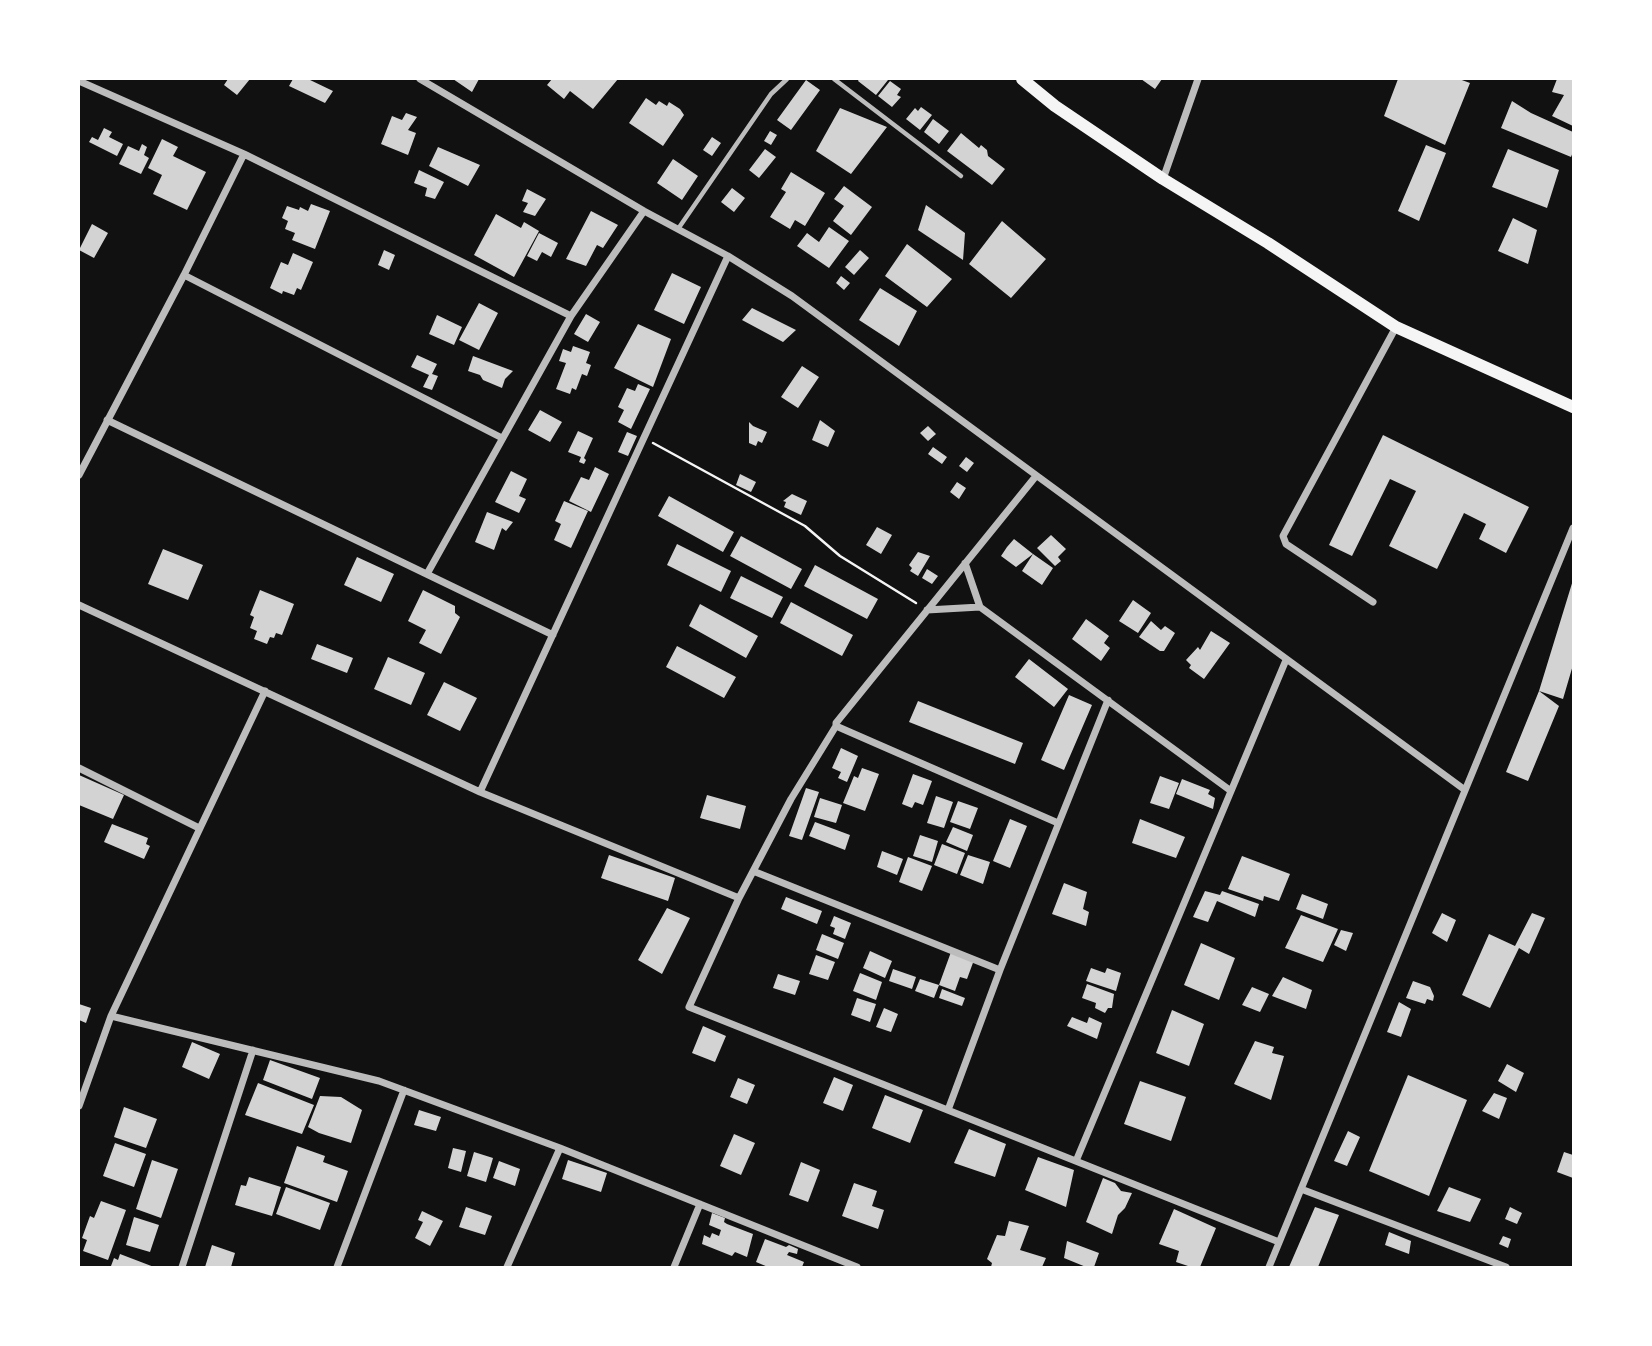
<!DOCTYPE html>
<style>
body{margin:0}
#map{position:relative;width:1652px;height:1346px;overflow:hidden;background:#111;font-family:"DM Sans",sans-serif}
canvas{display:block}
.frame{position:absolute;inset:0;border:80px solid #fff;pointer-events:none}
</style>
<div id="map">
<canvas width="1652" height="1346"></canvas>
<div class="frame"></div>
</div>
<script>
const context = document.querySelector('canvas').getContext('2d');
context.lineJoin = 'round';
function fill(path, color) {
  context.fillStyle = color;
  context.fill(path, 'evenodd');
}
function trace(path, color, width, dash) {
  context.strokeStyle = color;
  context.lineWidth = width;
  context.lineCap = dash ? 'butt' : 'round';
  context.setLineDash(dash || []);
  context.stroke(path);
}
fill(new Path2D(`
 M228,79H250L237,95L224,85Z
 M293,79H308L333,91L325,103L289,86Z
 M453,79H479L472,92Z
 M552,79H618L593,109L570,91L564,99L547,85Z
 M859,79H886L888,80L876,95L858,81Z
 M1141,79H1162L1155,89Z
 M1398,79H1459L1470,83L1445,145L1384,116Z
 M1557,79H1573V126L1552,116L1564,95L1552,92Z
 M806,80L820,90L791,130L777,120Z
 M890,81L901,89L897,95L901,97L892,107L878,96Z
 M646,98L656,105L659,101L667,106L669,102L680,109L684,115L663,146L629,123Z
 M1512,101L1531,113L1573,132V152L1571,157L1501,128Z
 M921,107L932,115L920,130L906,119L915,108L918,111Z
 M840,108L887,127L851,174L816,151Z
 M406,113L417,117L408,130L416,133L408,155L381,144L392,116L402,120Z
 M933,119L949,131L939,144L924,132Z
 M104,128L112,132L109,137L123,144L117,156L89,142L92,137L98,140Z
 M770,131L777,135L771,145L764,141Z
 M961,133L979,148L981,145L987,150L988,156L1005,169L992,185L947,151Z
 M712,137L721,143L712,156L703,150Z
 M162,139L178,147L173,156L206,172L187,210L153,194L162,175L148,168Z
 M142,144L147,147L144,155L149,158L141,174L119,164L128,146L139,151Z
 M1426,145L1446,153L1419,221L1398,211Z
 M438,147L480,165L468,186L429,166Z
 M765,149L776,157L759,178L749,170Z
 M1508,149L1559,170L1547,208L1492,187Z
 M673,159L698,176L682,200L657,183Z
 M419,170L444,182L435,199L425,196L427,188L414,183Z
 M791,172L825,193L805,226L795,220L790,229L770,217L786,192L781,189Z
 M844,186L872,207L851,235L833,221L844,206L834,199Z
 M732,188L745,198L734,212L721,202Z
 M527,189L546,199L535,216L523,212L528,203L522,201Z
 M311,204L330,211L315,249L292,240L295,233L285,229L288,221L282,218L287,206L299,210L300,207L308,211Z
 M926,205L965,233L963,260L918,230Z
 M591,211L618,225L603,248L597,245L586,266L566,259Z
 M496,214L521,228L524,222L539,231L514,277L474,255Z
 M1513,218L1537,230L1528,264L1498,251Z
 M1002,221L1046,259L1011,298L969,264Z
 M92,224L108,233L94,258L79,250Z
 M829,227L849,241L829,268L797,246L807,233L819,242Z
 M539,233L558,243L551,257L542,252L537,261L527,256Z
 M907,244L952,279L927,307L885,276Z
 M384,250L395,255L389,270L378,265Z
 M860,250L869,258L854,275L845,267Z
 M293,253L313,262L301,290L297,288L294,295L283,291L282,294L270,288L281,262L288,265Z
 M672,273L701,287L684,324L654,310Z
 M841,276L850,283L844,290L836,283Z
 M880,288L917,311L899,346L859,320Z
 M479,303L498,313L479,350L459,340Z
 M752,308L796,330L783,342L742,320Z
 M586,314L600,322L588,342L574,334Z
 M437,315L462,327L454,345L429,334Z
 M638,324L671,339L653,387L614,368Z
 M573,346L590,352L586,363L591,365L587,376L582,374L576,390L572,388L570,394L556,389L566,363L559,361L563,349L571,352Z
 M417,355L437,364L432,374L438,376L432,390L423,387L429,375L411,367Z
 M473,356L513,371L505,379L502,388L483,380L480,375L468,371Z
 M802,366L819,377L798,408L781,397Z
 M638,384L650,389L631,429L618,422L624,410L618,407L627,388L635,391Z
 M540,410L562,422L550,442L528,430Z
 M820,420L835,431L828,447L812,440Z
 M749,422L753,426L767,432L762,443L758,441L756,446L749,443Z
 M928,426L936,434L928,441L920,433Z
 M578,431L593,438L584,458L586,460L584,464L579,462L581,457L568,452Z
 M627,432L637,436L628,456L618,452Z
 M1383,435L1529,507L1506,553L1479,539L1486,524L1464,513L1437,569L1389,546L1416,491L1390,479L1352,556L1329,545Z
 M933,447L947,457L942,464L928,454Z
 M966,457L974,463L967,472L959,466Z
 M595,467L609,474L591,512L569,501L581,477L589,480Z
 M511,471L527,479L519,496L526,499L519,513L495,502Z
 M740,474L756,482L751,492L736,485Z
 M957,482L966,488L959,499L950,492Z
 M792,494L807,501L801,515L784,507L786,502L783,501Z
 M669,496L734,532L723,552L658,516Z
 M564,501L588,511L571,548L554,540L561,524L555,521Z
 M487,512L513,522L506,531L502,528L494,550L475,542Z
 M877,527L892,535L881,554L866,545Z
 M1051,535L1066,549L1058,557L1061,561L1055,566L1037,548Z
 M741,536L802,569L791,589L730,556Z
 M1014,539L1033,554L1016,567L1001,556L1007,547Z
 M677,544L731,571L721,592L667,565Z
 M163,549L203,565L188,600L148,584Z
 M918,552L930,556L918,576L910,571L912,568L909,565Z
 M1033,554L1053,568L1042,585L1022,571Z
 M357,557L394,574L381,602L344,585Z
 M815,565L878,599L867,619L804,586Z
 M927,569L938,576L932,584L922,578Z
 M741,576L783,597L772,618L730,598Z
 M1573,580V665L1563,699L1539,691L1559,706L1528,781L1506,772L1539,691Z
 M260,590L294,604L282,635L276,633L274,638L270,637L267,644L254,639L257,631L250,628L254,617L250,615Z
 M423,590L455,606V613L460,617L441,654L419,643L426,630L408,621Z
 M1133,600L1151,613L1138,633L1119,621Z
 M791,602L853,635L842,656L780,623Z
 M700,604L758,636L746,658L689,626Z
 M1086,619L1109,636L1104,643L1110,648L1101,661L1072,639Z
 M1151,621L1161,630L1165,626L1175,633L1164,651H1160L1139,637Z
 M1211,631L1230,643L1204,679L1189,668L1191,665L1186,660L1198,647L1200,650Z
 M317,644L353,658L347,673L311,659Z
 M677,646L736,677L724,698L666,667Z
 M388,657L425,673L411,705L374,689Z
 M1029,659L1068,689L1054,707L1015,677Z
 M444,682L477,698L460,731L427,715Z
 M1069,695L1092,705L1064,770L1041,760Z
 M918,701L1023,743L1015,764L909,722Z
 M841,748L858,756L847,782L838,778L841,772L832,768Z
 M862,768L879,774L865,811L843,803L854,776L858,778Z
 M913,774L932,781L923,805L915,802L912,808L902,804Z
 M79,775L124,795L113,819L79,805Z
 M1160,776L1179,783L1169,809L1150,803Z
 M1182,779L1210,790L1208,794L1215,798L1213,809L1176,794Z
 M806,788L819,792L802,840L789,836Z
 M707,795L746,806L740,829L700,818Z
 M936,796L953,802L944,828L927,823Z
 M820,798L842,805L836,823L814,817Z
 M958,801L978,808L970,829L950,822Z
 M1010,819L1027,826L1010,868L993,861Z
 M1140,819L1185,837L1176,858L1132,843Z
 M815,822L850,835L845,850L809,836Z
 M112,824L148,838L146,844L150,846L144,859L104,842Z
 M953,827L973,835L967,851L946,842Z
 M920,835L938,841L932,862L913,856Z
 M942,844L965,853L957,874L934,865Z
 M882,851L903,859L897,875L877,867Z
 M609,855L675,878L668,901L601,878Z
 M968,855L990,862L983,884L960,875Z
 M1242,856L1290,874L1279,901L1264,896L1263,901L1228,889Z
 M908,857L932,866L922,891L899,882Z
 M1064,883L1087,892L1083,909L1089,912L1086,926L1052,914Z
 M1205,891L1220,895L1222,891L1259,904L1255,917L1217,901L1208,922L1193,917Z
 M1302,894L1328,904L1323,919L1296,909Z
 M786,897L822,911L817,924L781,909Z
 M667,908L690,918L662,974L638,960Z
 M1442,913L1456,920L1447,942L1432,933Z
 M1532,913L1545,918L1529,954L1519,948L1490,1008L1462,995L1489,934L1515,946Z
 M1301,915L1338,929L1323,962L1285,948Z
 M834,916L851,923L845,939L833,934L835,928L830,926Z
 M1341,930L1353,933L1346,951L1334,945Z
 M822,934L844,943L838,959L816,950Z
 M1201,943L1235,958L1219,1000L1184,985Z
 M870,951L892,961L885,978L863,968Z
 M951,952L974,960L967,979L960,977L955,991L939,985Z
 M816,955L835,962L828,980L809,974Z
 M1091,968L1105,973L1107,968L1121,973L1116,991L1086,981Z
 M893,969L916,977L912,989L889,981Z
 M860,973L882,982L876,1000L853,991Z
 M778,974L800,981L795,995L773,988Z
 M1283,977L1312,990L1306,1009L1272,996Z
 M920,979L939,985L934,998L915,991Z
 M1413,981L1430,987L1434,996L1433,1001L1427,999L1425,1004L1406,998Z
 M1087,984L1114,994L1112,1008H1108L1105,1013L1095,1008L1096,1003L1082,998Z
 M1252,987L1269,994L1260,1012L1242,1005Z
 M942,989L965,998L962,1006L939,998Z
 M857,998L876,1004L870,1022L851,1015Z
 M1399,1002L1411,1009L1401,1037L1387,1032Z
 M79,1004L91,1008L86,1023L79,1020Z
 M884,1008L898,1014L891,1032L876,1027Z
 M1172,1010L1204,1024L1189,1066L1156,1053Z
 M1072,1017L1087,1023L1089,1017L1102,1023L1097,1039L1067,1026Z
 M703,1026L726,1036L715,1062L692,1053Z
 M1255,1041L1274,1047L1272,1053L1284,1056L1271,1100L1234,1084Z
 M192,1042L220,1054L209,1079L182,1067Z
 M270,1060L320,1078L312,1099L263,1080Z
 M1507,1064L1524,1073L1516,1092L1498,1081Z
 M1408,1075L1467,1100L1429,1196L1369,1171Z
 M834,1077L853,1085L843,1111L823,1103Z
 M738,1078L755,1085L747,1104L730,1097Z
 M1140,1081L1186,1097L1171,1141L1124,1124Z
 M258,1083L314,1105L302,1134L245,1115Z
 M1494,1093L1507,1098L1499,1119L1482,1111Z
 M885,1095L923,1110L910,1143L872,1128Z
 M320,1096L341,1097L362,1110L351,1143L319,1133L308,1127Z
 M124,1107L157,1119L146,1148L114,1137Z
 M419,1110L441,1117L436,1131L414,1125Z
 M969,1129L1006,1144L995,1177L954,1163Z
 M1348,1131L1360,1137L1347,1166L1334,1161Z
 M734,1134L755,1143L741,1175L720,1166Z
 M115,1143L146,1154L134,1187L103,1176Z
 M297,1146L325,1156L323,1162L348,1171L337,1202L284,1183Z
 M453,1148L466,1151L461,1172L448,1168Z
 M474,1152L493,1158L486,1182L467,1176Z
 M1564,1152L1573,1155V1178L1557,1172Z
 M1038,1157L1074,1170L1066,1207L1025,1190Z
 M152,1160L178,1169L161,1218L136,1209Z
 M568,1160L607,1173L601,1192L562,1179Z
 M499,1161L520,1169L515,1186L493,1178Z
 M801,1162L820,1170L808,1202L789,1195Z
 M249,1177L281,1187L272,1216L235,1205L241,1185L246,1186Z
 M1103,1178L1115,1183L1121,1191L1132,1193L1125,1208L1118,1215L1112,1234L1086,1222Z
 M854,1183L877,1191L872,1206L884,1210L878,1229L842,1216Z
 M286,1187L330,1203L320,1230L276,1214Z
 M1449,1187L1481,1199L1470,1222L1437,1211Z
 M101,1201L126,1210L108,1260L83,1251L87,1240L82,1238L90,1216L94,1218Z
 M466,1207L492,1216L485,1235L459,1227Z
 M1315,1207L1339,1215L1318,1267H1289Z
 M1510,1207L1522,1213L1517,1224L1505,1219Z
 M1174,1209L1216,1228L1200,1267H1191L1176,1262L1179,1251L1159,1244Z
 M422,1211L443,1221L430,1246L415,1238L423,1222L418,1220Z
 M712,1213L725,1218L724,1222L727,1224L753,1234L747,1257L735,1252L732,1256L702,1244L704,1235L710,1238L712,1233L719,1236L721,1230L709,1225Z
 M134,1217L159,1225L150,1252L126,1245Z
 M1009,1221L1029,1226L1020,1250L1046,1258L1042,1267H991L992,1263L987,1259L997,1235L1005,1236Z
 M1389,1232L1411,1241L1409,1254L1385,1245Z
 M1503,1236L1511,1239L1508,1248L1499,1244Z
 M765,1239L786,1247L789,1245L798,1249L797,1254L789,1252L787,1255L804,1262L802,1267H768L756,1262Z
 M1067,1241L1099,1253L1094,1267H1086L1064,1258Z
 M212,1245L235,1253L231,1267H205Z
 M120,1254L154,1267H114L111,1266L114,1258L118,1260Z`), '#d3d3d3');
trace(new Path2D(`
 M653,443L805,526L840,556L916,603`), '#f5f5f5', 2.5);
trace(new Path2D(`
 M834,79L961,176
 M678,229L771,94L787,79`), '#bcbcbc', 4.5);
trace(new Path2D(`
 M420,79L644,211L728,256L792,296L1465,790
 M79,81L244,154L571,316
 M1163,179L1198,79
 M184,275L502,438
 M107,420L553,635
 M79,475L184,275L244,154
 M1036,476L836,723V726L791,799L739,898L689,1007L1279,1242
 M965,563L980,607L1231,791
 M427,574L571,316L644,211
 M1373,602L1286,544L1283,536L1396,327
 M79,605L480,792L739,898
 M927,610L980,607
 M836,726L1058,823
 M79,768L199,828
 M480,792L728,256
 M753,871L1000,970
 M111,1016L379,1081L560,1148L857,1267
 M79,1106L111,1016L265,691
 M948,1110L1000,970L1108,700
 M1076,1161L1286,660
 M1301,1189L1506,1267
 M182,1267L253,1050
 M337,1267L404,1090
 M507,1267L560,1148
 M674,1267L700,1204
 M1269,1267L1573,528`), '#bcbcbc', 7);
trace(new Path2D(`
 M1022,79L1055,106L1163,179L1268,243L1396,327L1573,407`), '#f5f5f5', 12);
</script>
